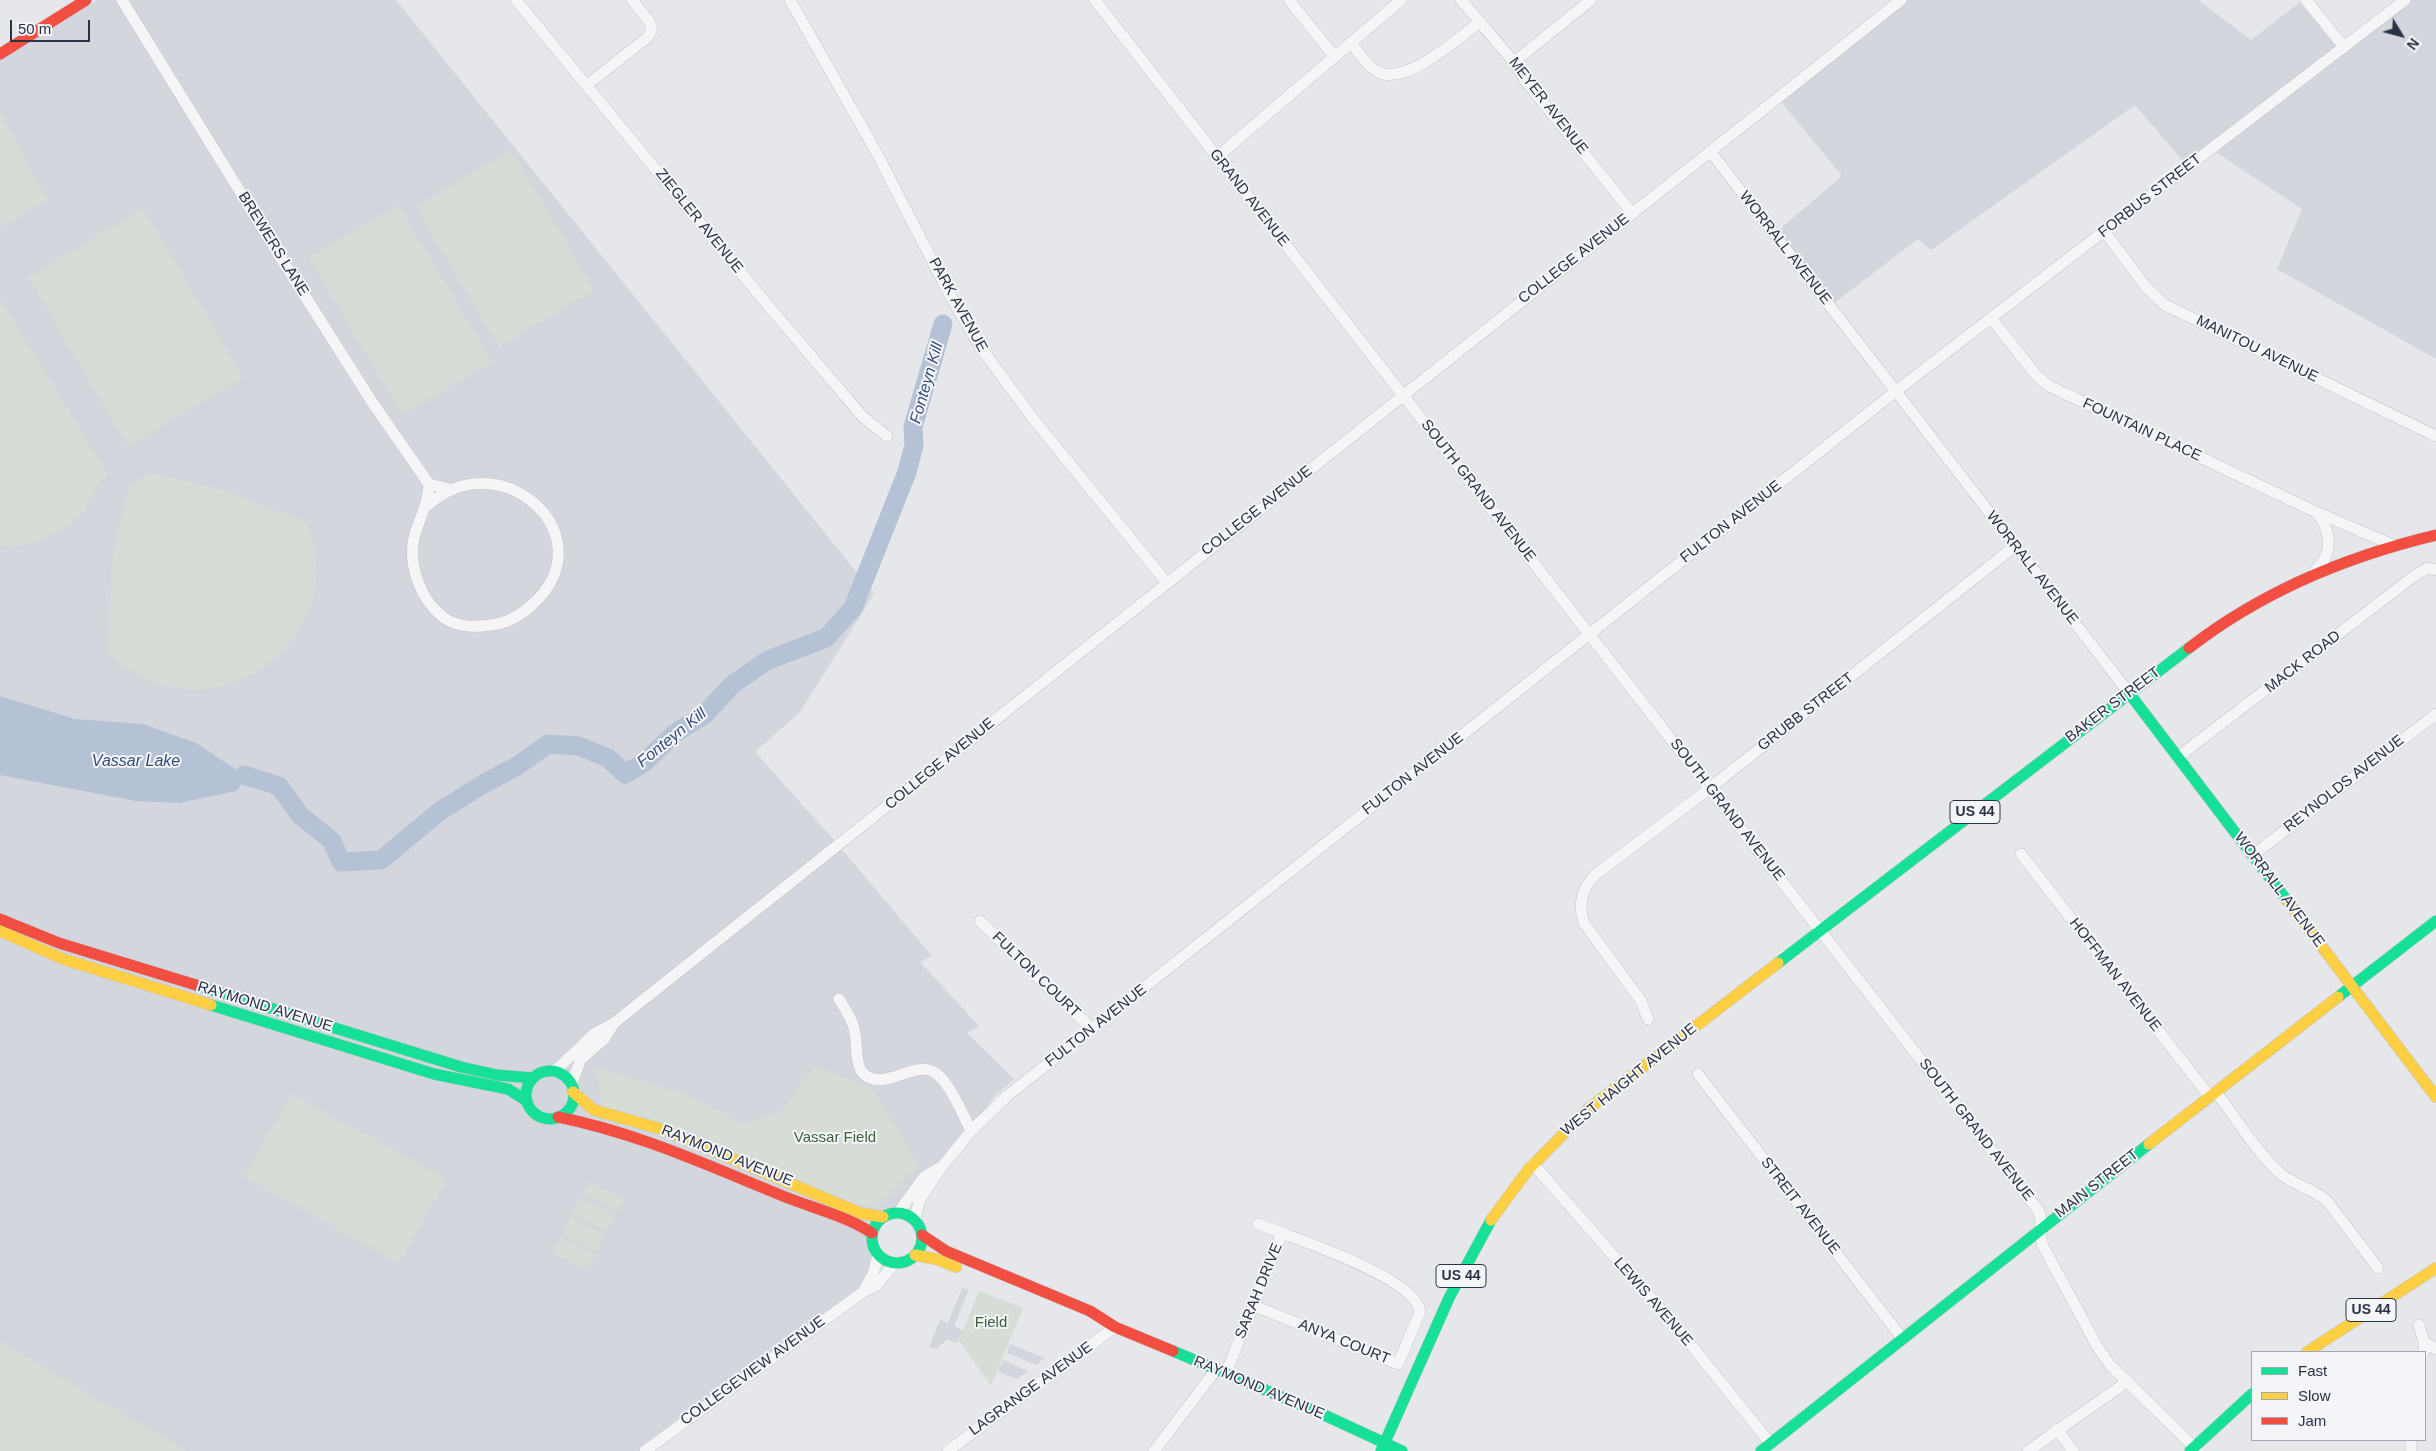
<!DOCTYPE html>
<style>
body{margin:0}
#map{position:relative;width:2436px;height:1451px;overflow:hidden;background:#e5e7ea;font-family:Arial,sans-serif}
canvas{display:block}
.legend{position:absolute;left:2251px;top:1351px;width:175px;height:90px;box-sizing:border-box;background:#f4f5f9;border:1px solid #a4a7b1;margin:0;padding:6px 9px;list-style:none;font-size:15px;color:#2b3244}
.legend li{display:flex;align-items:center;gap:10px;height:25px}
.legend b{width:25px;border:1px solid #a4a7b1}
.north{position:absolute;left:2376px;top:10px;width:50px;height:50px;-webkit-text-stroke:4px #f4f5f9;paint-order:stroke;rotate:127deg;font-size:14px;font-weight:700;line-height:20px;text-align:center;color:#2b3244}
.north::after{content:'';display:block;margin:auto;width:18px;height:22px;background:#2b3244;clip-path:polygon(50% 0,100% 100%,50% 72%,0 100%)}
.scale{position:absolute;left:10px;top:20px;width:80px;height:22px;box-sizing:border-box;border:2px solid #2b3244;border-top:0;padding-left:6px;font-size:15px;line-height:18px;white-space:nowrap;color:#2b3244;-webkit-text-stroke:4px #f4f5f9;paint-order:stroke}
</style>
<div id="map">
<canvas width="2436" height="1451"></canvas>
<ul class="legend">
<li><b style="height:6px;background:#16e098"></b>Fast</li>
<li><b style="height:6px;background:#ffcf43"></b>Slow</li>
<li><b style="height:6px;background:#f24e42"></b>Jam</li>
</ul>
<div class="north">N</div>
<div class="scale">50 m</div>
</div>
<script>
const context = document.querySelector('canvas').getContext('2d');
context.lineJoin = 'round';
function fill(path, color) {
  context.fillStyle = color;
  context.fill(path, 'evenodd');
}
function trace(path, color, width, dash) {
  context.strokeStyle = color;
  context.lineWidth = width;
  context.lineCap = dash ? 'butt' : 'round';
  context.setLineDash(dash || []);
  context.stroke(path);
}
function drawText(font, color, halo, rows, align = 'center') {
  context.font = font + ' Arial,sans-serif';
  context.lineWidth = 4;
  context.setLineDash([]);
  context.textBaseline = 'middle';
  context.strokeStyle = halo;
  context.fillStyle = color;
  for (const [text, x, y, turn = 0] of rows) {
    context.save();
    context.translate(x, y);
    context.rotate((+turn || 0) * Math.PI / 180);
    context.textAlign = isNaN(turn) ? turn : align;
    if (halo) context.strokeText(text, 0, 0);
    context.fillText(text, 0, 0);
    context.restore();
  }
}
fill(new Path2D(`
 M97,0H396L874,594L800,712L755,752L834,840L932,956L920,962L979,1026L967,1033L1014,1079L995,1096L974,1126L902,1203L872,1228L874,1255L872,1264L863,1280L862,1288L643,1451H0V56Z
 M1901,0H2198L2251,40L2303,0L2344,47L2404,0H2436V359L2277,269L2302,209L2211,149L2188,167L2135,105L1931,250L1918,239L1830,306L1774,234L1842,176L1778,98Z
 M962,1288L969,1290L954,1326L964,1331L957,1343L947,1340L936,1349L929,1347L940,1320L948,1323Z
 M1010,1344L1045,1358L1036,1365L1007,1353Z
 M1003,1360L1028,1371L1017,1379L998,1372Z`), '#d4d6dd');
fill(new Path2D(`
 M0,112L48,201L0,228Z
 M511,149L594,290L499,347L416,207Z
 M398,205L492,362L403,415L309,258Z
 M143,208L243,377L128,446L28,277Z
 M0,298L108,476C92,485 95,492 86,507C68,533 32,550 0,545Z
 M151,473L223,490L307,522C314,542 318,561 316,582C307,657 227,708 156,683C137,677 122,666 108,653L112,558L129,486Z
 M815,1066L874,1090L919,1165L877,1207L848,1206L602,1108L597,1068L687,1094L743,1124L780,1112Z
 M292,1094L447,1179L399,1263L244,1177Z
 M589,1182L624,1199L618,1211L583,1194Z
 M581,1197L616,1215L607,1231L572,1214Z
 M570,1217L605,1235L597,1251L562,1234Z
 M561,1237L596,1254L588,1271L553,1253Z
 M979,1291L1023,1308L991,1386L959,1340Z
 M0,1341L186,1451H0Z`), '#d5ddd6');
fill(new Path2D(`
 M0,696L75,719L143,724L196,743L244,775L241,785L236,791L179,803L136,801L0,775Z`), '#b5c1d4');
trace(new Path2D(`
 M244,775L279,786L300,815L332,841L341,862L381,860L440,811L485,783L517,766L548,744L579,746L608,758L625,774L645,762L675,733L704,715L733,684L768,660L826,638L853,608L907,472L914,445L913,427L943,324`), '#b5c1d4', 19);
const street = new Path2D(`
 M122,0L281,258L372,402L429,484L449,489
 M516,0L771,309L863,417L887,436
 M790,0L874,148L951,297L981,348L1035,421L1167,583
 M1095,0L2038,1210C2044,1221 2038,1233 2043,1246L2097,1346L2110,1365L2197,1450
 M1289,0L1335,57
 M1461,0L1514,62L1525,80L1632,213
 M2306,0L2344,47
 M1351,43C1359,53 1367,66 1378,72C1406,86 1458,38 1480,22
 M1514,62L1591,0
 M587,85L648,37L652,29L649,21L632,0
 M1710,151L2129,693
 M1217,157L1401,0
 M2104,231L2146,287L2165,305L2436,436
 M1991,318L2036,375L2049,386L2316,512L2393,545
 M427,506C498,440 605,533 536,601C525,612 513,621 497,624C479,627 458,629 443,617C421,600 408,566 414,538C419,518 428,506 429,484
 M2315,570C2334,555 2331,530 2317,513
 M2178,757L2414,576L2428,568L2436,570
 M2021,854L2210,1097
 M2253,855L2436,714
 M980,921L1092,1029
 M839,999C844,1007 850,1016 853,1025C859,1040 853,1066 865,1075C887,1092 917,1056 938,1075C951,1086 963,1115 971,1131
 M1648,1019L1641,1001L1584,923C1578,905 1581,890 1595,875L1710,788L2015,546
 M614,1023L1901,0
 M554,1072L595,1033L614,1023L604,1039L581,1059L571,1085
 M1698,1074L1902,1338
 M2216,1092C2236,1118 2257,1153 2281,1174C2296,1186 2314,1189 2327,1201L2378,1268
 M1533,1164L1679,1330L1770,1443
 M898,1213L924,1177L939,1168
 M915,1221L919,1201L941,1168L971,1131L1007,1096L1896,391L2405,0
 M878,1255L873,1274L863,1292L876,1286L895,1263
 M1252,1305L1398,1364L1420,1312C1417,1280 1311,1244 1282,1233
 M2419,1325L2424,1342V1352
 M2424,1342L2436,1349
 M1226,1373L1282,1233L1258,1224
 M2057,1429L2073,1451
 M645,1451L863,1292
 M948,1451L1115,1327
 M1154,1451L1216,1370
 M2028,1451L2128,1381
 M2411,1451V1440`);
const fast = new Path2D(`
 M2129,693L2288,902
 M1778,963L2189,648
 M196,985L461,1067L497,1075L533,1078
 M2338,997L2436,921
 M211,1005L434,1074L508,1089L527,1101
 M526 1095a24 24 0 1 1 48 0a24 24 0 1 1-48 0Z
 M872 1238a25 25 0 1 1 50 0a25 25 0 1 1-50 0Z
 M1173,1351L1322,1414L1402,1451
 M1381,1451L1449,1298L1491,1220
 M1761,1451L2149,1144
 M2190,1451L2252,1394`);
const slow = new Path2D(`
 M2288,902L2436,1097
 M0,931L63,959L211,1005
 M573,1092L594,1110L664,1130L860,1213L883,1217
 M2149,1144L2338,997
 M1491,1220L1528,1170L1588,1109L1778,963
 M915,1255L936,1259L956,1267
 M2307,1352L2436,1268`);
const jam = new Path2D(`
 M0,54L86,0
 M2189,648C2261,592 2348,556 2436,535
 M0,919L59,943L196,985
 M558,1117C639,1133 711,1167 788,1198C816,1209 846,1216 872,1233
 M922,1235L946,1251L1090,1311L1115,1327L1173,1351`);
trace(street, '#c3c5c8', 12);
trace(fast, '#c3c5c8', 12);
trace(slow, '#c3c5c8', 12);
trace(jam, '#c3c5c8', 12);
trace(street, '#f5f5f7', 11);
trace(fast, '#16e098', 11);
trace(slow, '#ffcf43', 11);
trace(jam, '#f24e42', 11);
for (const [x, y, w] of [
 [1975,812,50],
 [1461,1276,50],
 [2371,1310,50]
]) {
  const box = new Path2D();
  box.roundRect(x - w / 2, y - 11.5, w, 23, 4);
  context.fillStyle = '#f4f5f9';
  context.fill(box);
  trace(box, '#2b3244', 1);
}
drawText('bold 14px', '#2b3244', null, [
 ["US 44",1975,812],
 ["US 44",1461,1276],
 ["US 44",2371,1310]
]);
drawText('15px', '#2b3244', '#f4f5f9', [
 ["MEYER AVENUE",1548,106,52],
 ["FORBUS STREET",2150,196,-38],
 ["GRAND AVENUE",1249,198,52],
 ["ZIEGLER AVENUE",699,221,51],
 ["BREWERS LANE",273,244,58],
 ["WORRALL AVENUE",1785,248,52],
 ["COLLEGE AVENUE",1574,259,-38],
 ["PARK AVENUE",958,305,61],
 ["MANITOU AVENUE",2257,349,26],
 ["FOUNTAIN PLACE",2142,430,25],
 ["SOUTH GRAND AVENUE",1478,491,52],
 ["COLLEGE AVENUE",1257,511,-38],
 ["FULTON AVENUE",1731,522,-38],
 ["WORRALL AVENUE",2032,568,52],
 ["MACK ROAD",2303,662,-38],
 ["BAKER STREET",2113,705,-37],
 ["GRUBB STREET",1806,712,-38],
 ["COLLEGE AVENUE",940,764,-39],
 ["FULTON AVENUE",1413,774,-38],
 ["REYNOLDS AVENUE",2344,784,-38],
 ["SOUTH GRAND AVENUE",1727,810,52],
 ["WORRALL AVENUE",2279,890,53],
 ["FULTON COURT",1036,975,44],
 ["HOFFMAN AVENUE",2115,975,52],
 ["RAYMOND AVENUE",265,1007,17],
 ["FULTON AVENUE",1096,1026,-38],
 ["WEST HAIGHT AVENUE",1629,1080,-39],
 ["SOUTH GRAND AVENUE",1976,1130,52],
 ["RAYMOND AVENUE",727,1156,22],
 ["MAIN STREET",2097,1184,-38],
 ["STREIT AVENUE",1800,1206,52],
 ["SARAH DRIVE",1259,1291,-68],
 ["LEWIS AVENUE",1653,1302,49],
 ["ANYA COURT",1344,1342,22],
 ["COLLEGEVIEW AVENUE",753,1371,-36],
 ["RAYMOND AVENUE",1259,1388,23],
 ["LAGRANGE AVENUE",1031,1389,-36]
]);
drawText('15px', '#3d5f39', '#f4f5f9', [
 ["Vassar Field",835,1138],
 ["Field",991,1323]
]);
drawText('italic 16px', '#354e78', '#f4f5f9', [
 ["Fonteyn Kill",927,383,-74],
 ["Fonteyn Kill",672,738,-39],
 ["Vassar Lake",136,762]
]);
</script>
